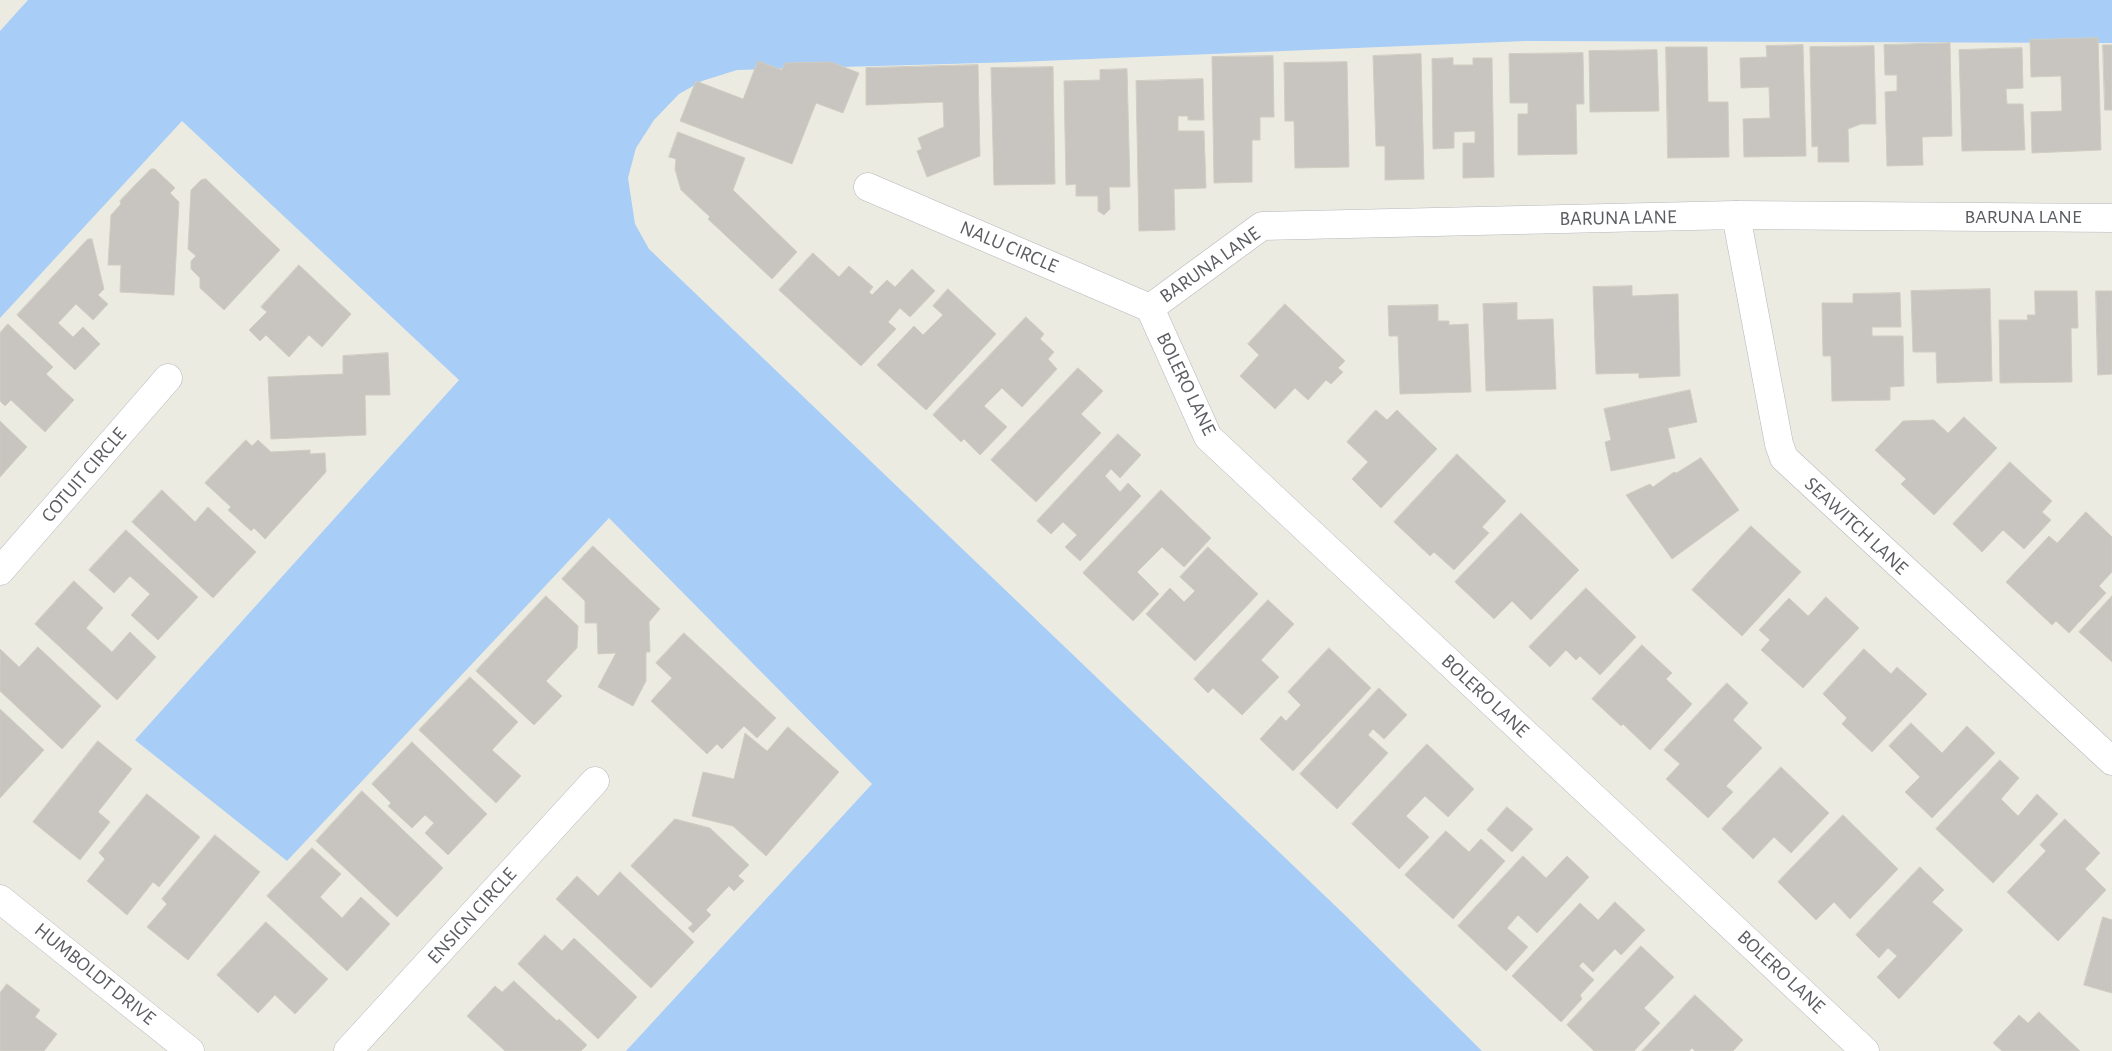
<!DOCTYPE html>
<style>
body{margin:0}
canvas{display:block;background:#ecebe2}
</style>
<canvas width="2112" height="1051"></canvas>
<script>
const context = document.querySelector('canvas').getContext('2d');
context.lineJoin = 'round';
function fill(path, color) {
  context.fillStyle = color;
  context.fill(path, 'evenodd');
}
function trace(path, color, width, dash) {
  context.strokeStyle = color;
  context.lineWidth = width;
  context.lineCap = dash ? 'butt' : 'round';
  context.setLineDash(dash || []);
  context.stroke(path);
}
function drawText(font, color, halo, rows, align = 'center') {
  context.font = font + ' "Alegreya Sans",sans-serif';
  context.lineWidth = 4.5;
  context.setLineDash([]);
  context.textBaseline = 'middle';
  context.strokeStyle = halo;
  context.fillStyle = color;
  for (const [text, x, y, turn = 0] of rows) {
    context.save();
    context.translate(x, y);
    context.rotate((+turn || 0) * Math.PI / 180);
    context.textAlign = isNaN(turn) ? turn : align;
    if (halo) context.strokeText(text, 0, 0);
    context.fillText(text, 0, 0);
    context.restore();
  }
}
fill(new Path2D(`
 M28,0H2112V43L1526,41L1017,62L737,70L702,81L679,94L654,120L636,148L628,178L635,224L649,249L1347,917L1482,1051H626L872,784L609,518L287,861L135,740L459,380L182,121L0,318V31Z`), '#a8cef7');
const building = new Path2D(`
 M2098,38L2101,150L2032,153L2031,112L2062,111L2061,76L2031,77L2030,40Z
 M1950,43L1952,136L1922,137L1923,165L1887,166L1885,92L1897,91V75H1885L1884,45Z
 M1803,45L1806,156L1744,157L1743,119L1770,118L1769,87L1741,88L1740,58L1767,57L1766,46Z
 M2103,45H2112V110H2105Z
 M1874,46L1876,124H1861L1848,129L1849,162H1818V146L1812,147L1810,47Z
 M1666,47H1707L1708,102H1728L1729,157L1668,158Z
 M2022,48L2023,88L2006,89L2007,104H2023L2025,150L1962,151L1959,50Z
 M1657,50L1659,111L1590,112L1589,51Z
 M1583,53L1584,104H1576L1577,154L1518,155V114H1528V103H1510L1509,54Z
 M1421,54L1424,179L1385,180V146H1376L1373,56Z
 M1273,56L1274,117H1260V140H1252V182L1214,183L1212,57Z
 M1453,58V65H1473V58H1492L1494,177L1463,178V143H1475V131L1454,132V148L1433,149L1432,59Z
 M758,61L782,70L785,63L831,62L859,73L843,113L816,103L792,164L680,121L696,81L743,99Z
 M1347,62L1349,167L1295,168L1294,121H1285L1284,63Z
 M978,65L980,156L927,177L917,151L922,149L918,138L944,127L943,102L866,105V68Z
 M1053,67L1055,184L994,185L991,68Z
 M1127,69L1130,187H1109L1110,209L1104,215L1098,211V196H1076V184L1066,185L1064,81L1100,80V70Z
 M1203,79L1204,120H1188V116H1178V131H1204L1206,188L1174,189L1175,230L1139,231L1136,81Z
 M678,132L745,158L733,190L797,252L772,279L708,219L710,217L681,190L675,169L676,159L669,157Z
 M151,169H155L175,188L170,193L179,202L174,295L120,292L121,265H108L111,215L121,204L120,201Z
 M206,179L280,250L224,310L200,288V278L191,269V261L196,256L188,249L191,190L201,180Z
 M88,239H92L104,289L98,295L108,304L93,320L76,304L58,323L73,337L83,327L100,344L75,370L17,315Z
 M813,253L839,277L849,266L873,287L869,292L872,295L887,280L895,287L912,269L935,291L910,317L900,308L888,322L896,329L861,366L779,290Z
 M299,265L351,314L322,347L309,335L289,357L266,335L260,341L249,330L267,312L261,307Z
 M1632,286V296L1678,294L1680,376L1639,378V373L1596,374L1593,287Z
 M948,289L996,334L926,410L877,365L914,326L923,335L943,315L933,306Z
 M1990,289L1992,381L1937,383L1936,352H1913L1911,291Z
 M2035,291H2077L2078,328H2071L2072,382L2000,383L1999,320H2028L2027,315H2035Z
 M2096,291H2112V374L2098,375Z
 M1900,293L1901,327H1872V336H1903L1904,386L1890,387V400L1832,401L1831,356H1823L1822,303H1853V294Z
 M1517,303V320L1553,319L1556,389L1486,391L1483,304Z
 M1285,304L1345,361L1338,368L1343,372L1331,384L1326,380L1308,400L1295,388L1275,409L1240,376L1259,355L1248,344Z
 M1438,305V321H1449V325L1468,324L1471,392L1400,394L1398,336H1389L1388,306Z
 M1026,317L1044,334L1040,339L1054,352L1048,359L1057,369L1022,407L1002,388L984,406L1007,427L980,455L964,439L961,442L933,415Z
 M8,324L53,367L46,374L74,400L45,432L11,400L5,406L0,401V333Z
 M388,353L390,395H365L366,435L271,439L268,377L343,374V356Z
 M1078,368L1103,391L1081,414L1101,433L1036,502L991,460Z
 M1690,390L1697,422L1668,428L1675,458L1611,471L1605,442L1611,440L1604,409Z
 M1376,410L1387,420L1397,410L1437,449L1381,508L1352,479L1368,462L1347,442Z
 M1964,417L1997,448L1934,515L1901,484L1906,479L1875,450L1903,421L1934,420L1948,433Z
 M0,421L27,447L0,477Z
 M1118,434L1141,455L1120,478L1111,469L1105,476L1120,492L1128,483L1141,496L1080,561L1065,547L1077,535L1063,522L1051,534L1037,521Z
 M246,440L252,446L258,440L271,452L310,450V454L325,453L326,472L265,539L254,528L251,531L228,510L231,507L205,483Z
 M1457,454L1506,501L1482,527L1489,533L1454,570L1434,552L1430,556L1394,522Z
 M1701,458L1739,510L1672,559L1626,495L1650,484L1653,487L1674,472L1676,473Z
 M2010,462L2052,501L2042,512L2051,520L2024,549L2003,530L1982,552L1953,524Z
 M162,490L195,522L208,507L256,552L213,598L132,522Z
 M1161,490L1211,538L1184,567L1162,547L1137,572L1159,594L1133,621L1083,573Z
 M2086,512L2112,537V572L2099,586L2106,593L2069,633L2056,621L2052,625L2006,582L2049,536L2057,543Z
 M1521,513L1579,570L1531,620L1512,601L1494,619L1455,582Z
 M1751,526L1801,572L1742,636L1692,590Z
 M126,530L198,597L158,640L131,615L150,594L130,576L114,593L89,570Z
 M593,546L660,609L649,622L650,652H646V681L633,706L598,687L616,653L598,654L597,623H585V601L562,579Z
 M1208,547L1258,594L1195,661L1146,614L1170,588L1184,602L1195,591L1180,577Z
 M74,581L103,608L86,628L112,652L130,632L156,657L117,700L35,624Z
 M1586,588L1636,637L1600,675L1580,656L1576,660L1566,650L1550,667L1529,647Z
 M546,596L578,626L577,648L546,681L562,696L534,725L476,671Z
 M2112,596V662L2079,632Z
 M1826,597L1859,628L1803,688L1761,650L1770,640L1759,630L1789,598L1808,616Z
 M1268,600L1294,624L1261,660L1279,677L1242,715L1213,688L1208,693L1194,679Z
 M684,633L776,718L757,738L744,726L722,749L717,744L707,754L651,701L672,678L656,663Z
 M1642,645L1672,673L1666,679L1692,704L1650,750L1623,724L1621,726L1592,699Z
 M38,647L101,706L62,749L0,691V649L19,667Z
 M1329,648L1371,688L1293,771L1260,739L1281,716L1286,721L1301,705L1288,692Z
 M1864,649L1891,674L1897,667L1927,694L1872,752L1842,724L1847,718L1823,694Z
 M470,677L518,722L492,750L521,776L496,803L419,730Z
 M1727,683L1748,703L1733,720L1762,748L1726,786L1733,792L1708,818L1666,779L1680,764L1664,750Z
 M1379,688L1407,715L1384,739L1373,729L1368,735L1388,753L1337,809L1300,774Z
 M0,709L44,750L0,798Z
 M1911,723L1942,753L1967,726L1995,753L1932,818L1905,792L1920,777L1889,746Z
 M788,727L839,772L766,856L733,826L692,816L703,772L734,779L745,733L767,751Z
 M98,741L132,769L98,812L110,822L80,860L33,822Z
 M412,742L487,814L448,855L425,833L434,823L425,815L412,828L388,806L391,803L372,784Z
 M1427,744L1474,789L1448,817L1425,796L1406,816L1429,837L1399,869L1352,824Z
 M2000,760L2019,778L2001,799L2018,816L2037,794L2058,814L1993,883L1936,829Z
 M1781,767L1829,813L1791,853L1774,837L1753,859L1722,829Z
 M362,791L443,868L397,917L316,841Z
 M147,794L200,837L159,887L153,882L127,915L87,881L105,859L99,853Z
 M1507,807L1533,829L1512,852L1487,830Z
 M1843,815L1898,869L1850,919L1834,902L1816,920L1778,882Z
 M675,819L710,828L749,865L738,876L744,881L734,891L729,886L706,910L711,915L693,933L688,928L693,924L631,866Z
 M2065,819L2100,853L2085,869L2106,890L2058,941L2007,892L2046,851L2040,845Z
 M1446,831L1469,852L1481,839L1505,861L1453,919L1405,875Z
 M215,835L260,872L188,960L147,927L167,904L162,899Z
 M312,848L341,874L320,897L342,918L361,897L390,924L347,971L267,896Z
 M1523,856L1546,878L1567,856L1589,877L1537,933L1518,915L1507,928L1528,947L1506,971L1458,926Z
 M1920,867L1944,890L1932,902L1963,930L1899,999L1877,977L1897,956L1888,948L1879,958L1856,935Z
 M620,872L694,942L651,988L556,899L577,876L598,896Z
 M1615,902L1645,930L1621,955L1615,949L1593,972L1583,962L1579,966L1594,980L1580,995L1582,999L1561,1022L1512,976L1580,903L1598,920Z
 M2103,917L2112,920V993L2084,985Z
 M266,922L328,979L295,1014L275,995L258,1013L217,975Z
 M545,935L562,951L574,938L637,997L598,1039L518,964Z
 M1641,946L1674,977L1644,1008L1660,1023L1634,1051H1594L1567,1025Z
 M514,981L557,1021L559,1019L587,1045L581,1051H505L467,1016L495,986L502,992Z
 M7,984L40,1010L35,1017L57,1034L44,1051H0V993Z
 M1695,995L1743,1040L1733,1051H1695L1692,1048L1689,1051H1642Z
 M2039,1012L2080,1051H2002L1993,1043L2019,1015L2028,1023Z`);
fill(building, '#c8c5c0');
trace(building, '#d0cdc1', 1);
const minor = new Path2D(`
 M868,187L1150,308
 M1736,215L1779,444L1784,458L2112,761
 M1150,308L1208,437L1865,1051
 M1150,308L1262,226L1736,215L2112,218
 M0,571L168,378
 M0,899L190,1051
 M348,1051L595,781`);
trace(minor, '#b5b7bc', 29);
trace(minor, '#fff', 28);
drawText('20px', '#5b5d62', '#fff', [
 ["BARUNA LANE",2023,217],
 ["BARUNA LANE",1618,218,-1],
 ["NALU CIRCLE",1009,247,23],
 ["BARUNA LANE",1210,265,-35],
 ["BOLERO LANE",1186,384,64],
 ["COTUIT CIRCLE",84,475,-49],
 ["SEAWITCH LANE",1856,526,43],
 ["BOLERO LANE",1485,696,43],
 ["ENSIGN CIRCLE",472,916,-48],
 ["BOLERO LANE",1781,972,43],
 ["HUMBOLDT DRIVE",95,974,39]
]);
</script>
